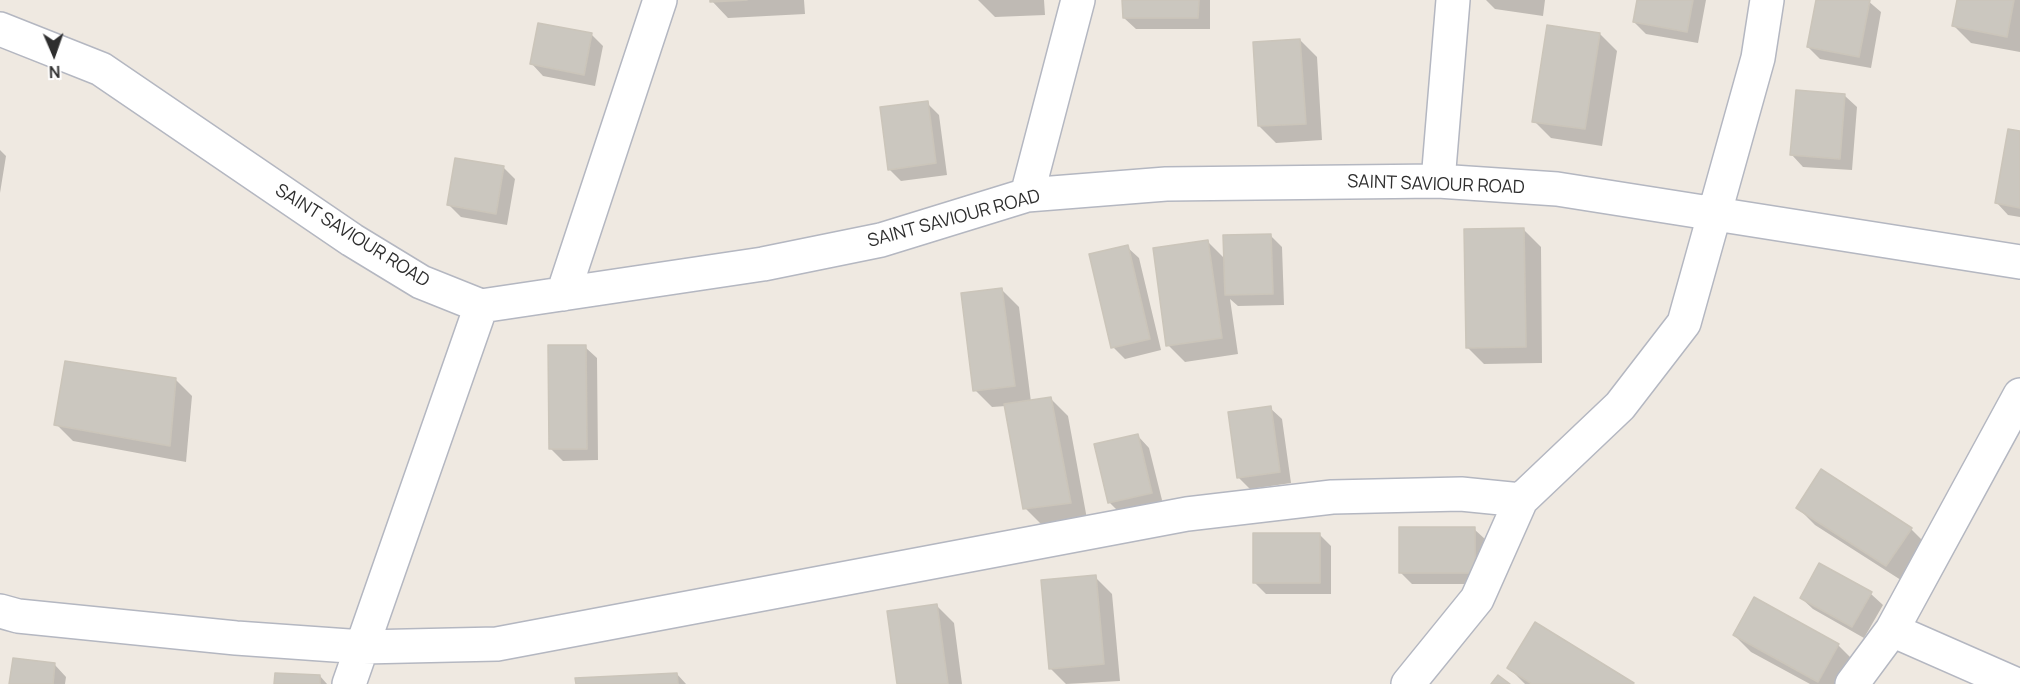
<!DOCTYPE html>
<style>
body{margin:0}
#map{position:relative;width:2020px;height:684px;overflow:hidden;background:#efe9e1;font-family:Manrope,sans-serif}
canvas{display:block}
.north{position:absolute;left:24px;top:24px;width:60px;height:60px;-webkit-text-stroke:4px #fff;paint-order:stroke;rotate:178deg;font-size:16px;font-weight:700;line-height:24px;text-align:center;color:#2e2e2e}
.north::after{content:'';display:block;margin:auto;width:21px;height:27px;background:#2e2e2e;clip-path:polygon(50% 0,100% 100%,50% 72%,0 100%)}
</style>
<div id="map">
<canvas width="2020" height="684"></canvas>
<div class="north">N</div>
</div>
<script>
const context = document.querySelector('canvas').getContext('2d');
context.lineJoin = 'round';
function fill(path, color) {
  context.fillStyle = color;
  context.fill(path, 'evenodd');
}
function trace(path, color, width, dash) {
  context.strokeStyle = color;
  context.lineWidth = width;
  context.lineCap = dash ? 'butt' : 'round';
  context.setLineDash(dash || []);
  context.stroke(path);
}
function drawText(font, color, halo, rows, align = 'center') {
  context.font = font + ' Manrope,sans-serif';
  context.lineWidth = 6;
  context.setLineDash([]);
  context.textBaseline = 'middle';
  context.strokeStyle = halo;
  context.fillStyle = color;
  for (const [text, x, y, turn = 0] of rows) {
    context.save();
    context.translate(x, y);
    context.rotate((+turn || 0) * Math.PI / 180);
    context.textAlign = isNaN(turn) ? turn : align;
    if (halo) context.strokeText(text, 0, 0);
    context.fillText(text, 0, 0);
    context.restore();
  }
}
fill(new Path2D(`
 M711,0H804L805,14L728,18Z
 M978,0H1044L1045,15L995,17Z
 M1124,0H1210V29H1136L1124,18Z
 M1486,0H1545L1543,16L1495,9Z
 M1639,0H1706L1698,43L1646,34L1634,22Z
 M1817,0H1867L1881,12L1871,68L1820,59L1808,47Z
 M1959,0H2020V52L1971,43L1954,26Z
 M591,34L603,46L595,86L543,76L532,64Z
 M1600,34L1617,51L1602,146L1551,138L1534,121Z
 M1300,40L1317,57L1322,140L1276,143L1259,126Z
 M1845,96L1857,107L1852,170L1803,167L1792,155Z
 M927,103L939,115L947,175L901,181L889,169Z
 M2020,133V217L2008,215L1997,203Z
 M0,150L6,156L0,193Z
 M503,167L515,179L507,225L461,217L449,205Z
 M1524,230L1541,247L1542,363L1484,364L1467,347Z
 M1270,235L1282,247L1284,305L1238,306L1230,299L1238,354L1185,362L1168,345L1208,242L1225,259Z
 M1127,247L1139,258L1161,350L1125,359L1113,347Z
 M1002,290L1019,307L1031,402L1051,399L1068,416L1087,519L1042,525L1025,508L1006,406L992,407L975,390Z
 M585,347L597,358L598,460L563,461L551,449Z
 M175,379L192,396L186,462L73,441L56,424Z
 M1270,408L1282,419L1291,483L1250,489L1238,477Z
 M1138,436L1149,448L1163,504L1121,514L1109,502Z
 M1798,508L1911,529L1928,546L1904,582L1815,525Z
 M1474,529L1486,540V584H1412L1400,572Z
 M1319,534L1331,546V594H1266L1254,582Z
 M1820,565L1871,594L1883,605L1864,638L1813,609L1801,598Z
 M1095,577L1112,594L1120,681L1066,684L1051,669Z
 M937,606L954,623L962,684H898Z
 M1734,635L1838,645L1855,662L1843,684H1810L1751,652Z
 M55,665L66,677L65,684H11Z
 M1509,668L1633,684H1525Z
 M677,674L686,684H577Z
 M320,676L327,684H276Z`), '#0003');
const building = new Path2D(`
 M710,0H747L710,2Z
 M1122,0H1199L1198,18H1123Z
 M1637,0H1693L1687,32L1633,22Z
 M1816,0H1870L1859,57L1807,47Z
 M1957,0H2014L2007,37L1952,26Z
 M538,23L592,33L584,75L530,64Z
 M1547,25L1600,33L1585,129L1532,122Z
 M1300,39L1306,124L1258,126L1253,42Z
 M1796,90L1845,94L1840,159L1790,155Z
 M928,101L936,163L888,170L880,107Z
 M2008,129L2020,131V208L1995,203Z
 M455,158L504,166L496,214L447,205Z
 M1524,228L1526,347L1466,348L1464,229Z
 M1271,234L1273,294L1225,295L1223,235Z
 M1208,240L1222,338L1166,346L1153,248Z
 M1128,245L1150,339L1111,348L1089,254Z
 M1002,288L1015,386L973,391L961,293Z
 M548,345H586L587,449H549Z
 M65,361L176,378L170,446L54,425Z
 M1051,397L1071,503L1023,509L1004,404Z
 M1271,406L1280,472L1237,478L1228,412Z
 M1138,434L1152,493L1108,503L1094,444Z
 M1821,469L1912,528L1886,566L1796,508Z
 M1399,527H1475V573H1399Z
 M1253,533H1320V583H1253Z
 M1819,563L1872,592L1852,627L1800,598Z
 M1096,575L1104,664L1049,669L1041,580Z
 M1754,597L1839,644L1818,682L1733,635Z
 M937,604L948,684H897L887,611Z
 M1535,622L1634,683L1633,684H1532L1507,668Z
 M13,658L55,663L53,684H9Z
 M275,673L320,675V684H274Z
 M677,673L678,684H576L575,678Z
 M1498,675L1510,684H1491Z`);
fill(building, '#cbc7bf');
trace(building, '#cbc5ba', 1.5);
const minor = new Path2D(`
 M0,29L101,69L352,240L421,282L481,306L763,264L881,240L1027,195L1166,184L1438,181L1557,189L2020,262
 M1438,181L1453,0
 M1027,195L1078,0
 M563,294L660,0
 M0,611L18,616L236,638L363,647L497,644L1187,514L1332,497L1461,494L1521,500L1620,406L1684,323L1758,58L1767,0
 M1892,630L2015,684
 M349,684L481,306
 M1408,684L1477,599L1521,500
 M1852,684L1892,630L2020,395`);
trace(minor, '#b4b7c1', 36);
trace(minor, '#fff', 33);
drawText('18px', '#2e2e2e', '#fff', [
 ["SAINT SAVIOUR ROAD",1436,185,2],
 ["SAINT SAVIOUR ROAD",954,219,-15],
 ["SAINT SAVIOUR ROAD",352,236,32]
]);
</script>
